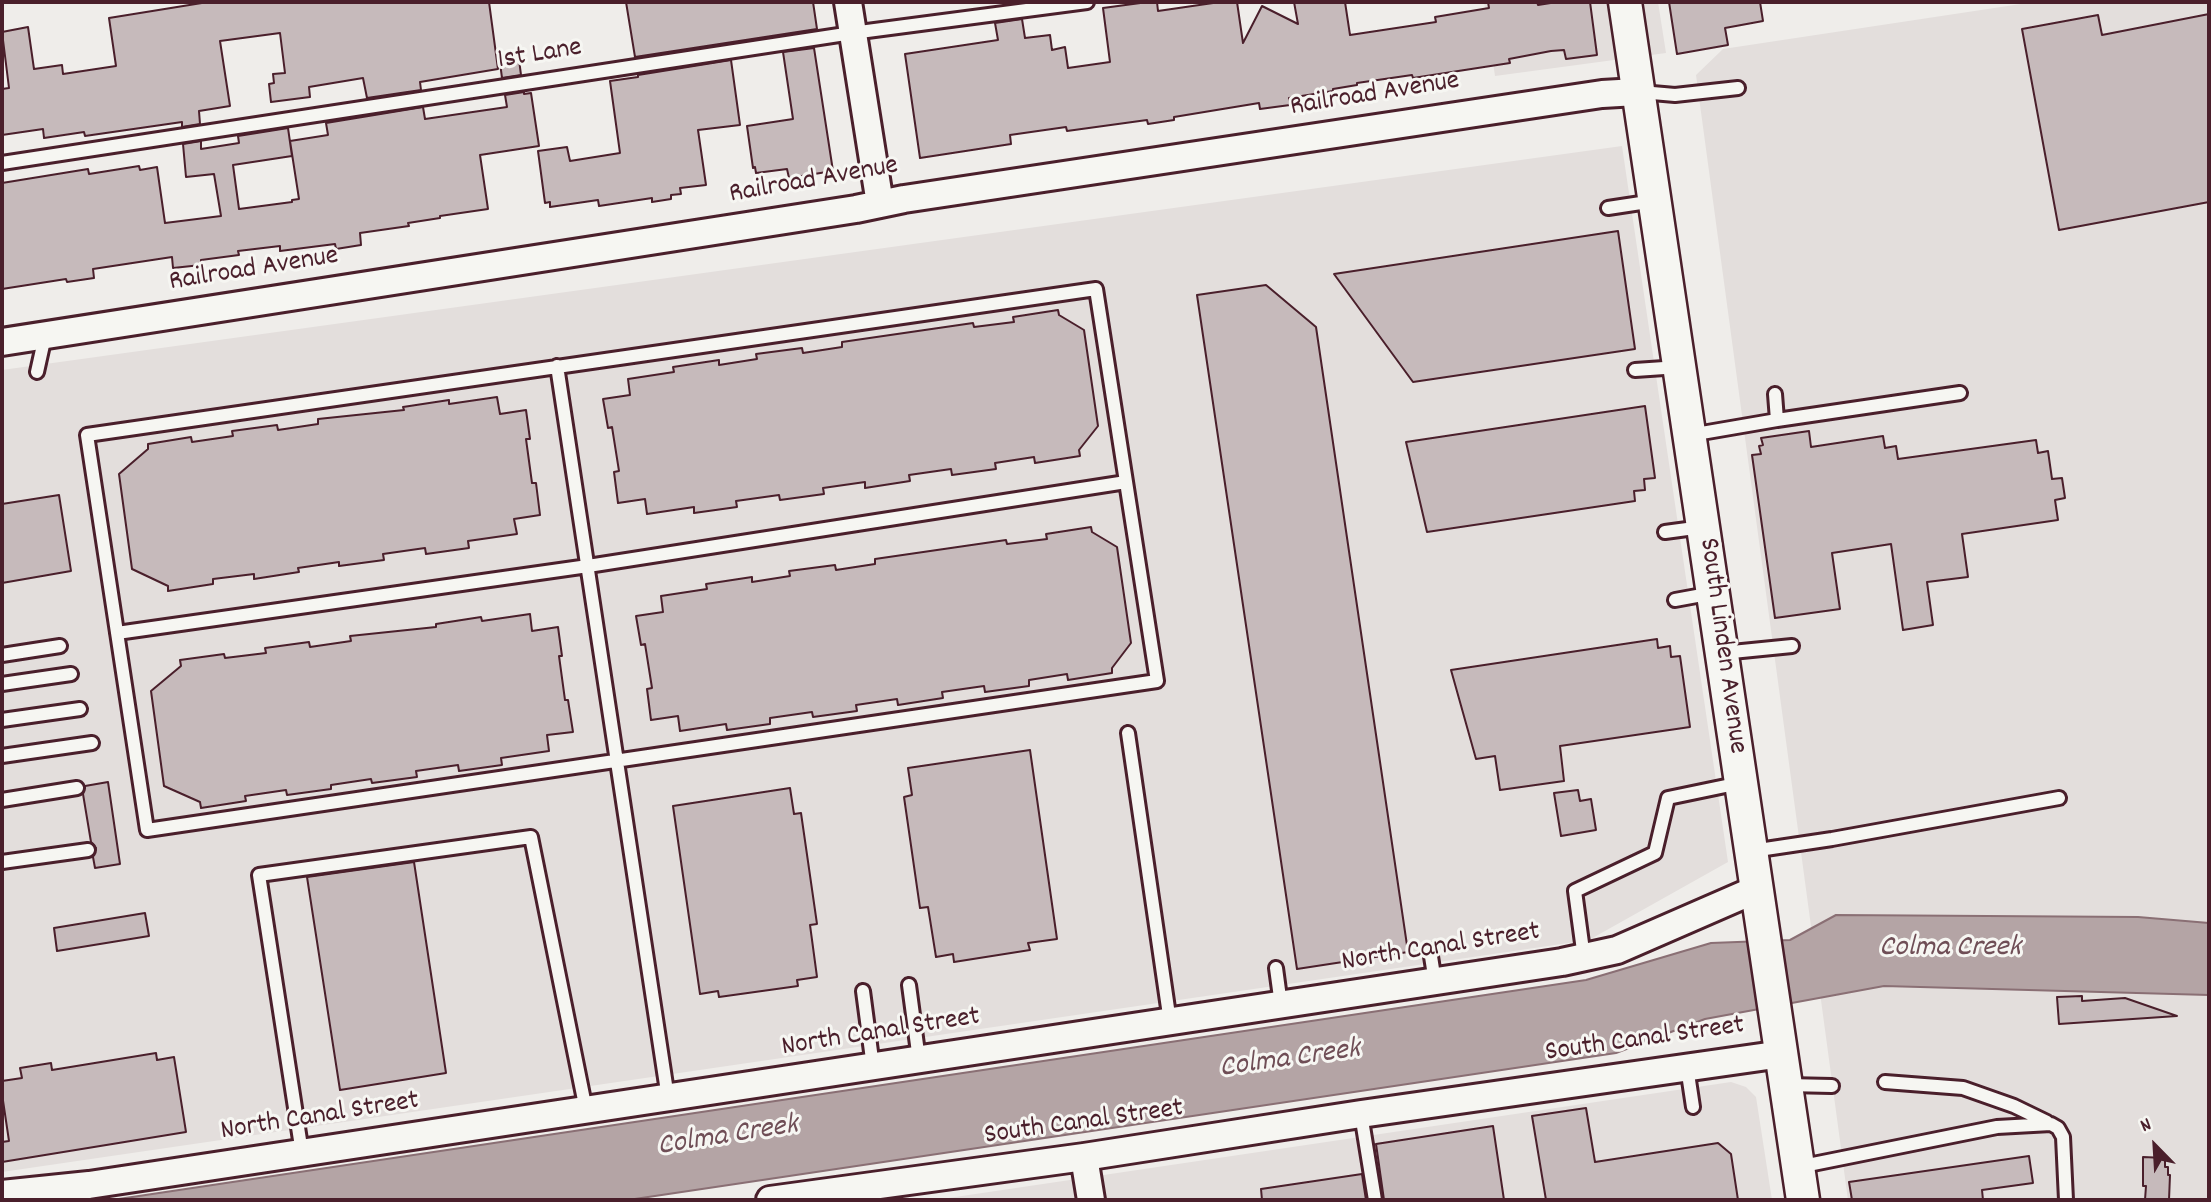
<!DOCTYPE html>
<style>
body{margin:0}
#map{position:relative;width:2211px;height:1202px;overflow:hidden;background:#efedea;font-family:Dekko,sans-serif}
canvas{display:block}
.frame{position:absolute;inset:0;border:4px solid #4a1f2b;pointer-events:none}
.north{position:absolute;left:2120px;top:1111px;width:70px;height:70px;-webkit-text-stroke:5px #f6f6f2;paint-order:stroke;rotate:336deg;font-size:19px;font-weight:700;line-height:28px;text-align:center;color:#4a1f2b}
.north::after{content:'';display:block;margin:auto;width:24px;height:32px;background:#4a1f2b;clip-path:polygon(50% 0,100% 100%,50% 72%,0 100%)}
</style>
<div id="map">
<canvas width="2211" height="1202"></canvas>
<div class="frame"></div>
<div class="north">N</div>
</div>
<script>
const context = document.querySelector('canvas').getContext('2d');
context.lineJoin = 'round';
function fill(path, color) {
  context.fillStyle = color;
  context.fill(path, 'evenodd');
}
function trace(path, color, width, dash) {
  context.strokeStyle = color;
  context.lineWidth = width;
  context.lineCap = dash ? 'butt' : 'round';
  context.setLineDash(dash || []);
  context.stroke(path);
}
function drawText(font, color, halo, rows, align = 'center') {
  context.font = font + ' Dekko,sans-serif';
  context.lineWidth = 6;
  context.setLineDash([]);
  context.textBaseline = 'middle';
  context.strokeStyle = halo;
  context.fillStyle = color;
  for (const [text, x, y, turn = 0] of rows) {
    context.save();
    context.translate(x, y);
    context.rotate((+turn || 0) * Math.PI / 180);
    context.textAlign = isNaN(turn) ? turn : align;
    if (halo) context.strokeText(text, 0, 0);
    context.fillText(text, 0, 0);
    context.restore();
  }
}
fill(new Path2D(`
 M1484,2H1658L1666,53L1495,76Z
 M2034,2H2209V1200H1848L1696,75L1723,49Z
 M1622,146L1728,862L1589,940L2,1172V370Z
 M1731,1082L1746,1087L1756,1097L1772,1200H935Z`), '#e3dedc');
const water = new Path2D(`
 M1836,915L2138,917L2209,923V995L1884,986L1705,1019L1616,1053L628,1200H112L1586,980L1711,943L1790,940Z`);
fill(water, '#b4a4a5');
trace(water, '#8a6f74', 2);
const building = new Path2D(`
 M208,2H489L498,69L420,82L421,90L367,98L363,78L309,87L310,97L271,102L269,84L274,83L273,74L285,73L280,33L220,41L230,106L199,111L200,124L182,127V122L85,136L84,132L44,138L43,129L2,135V89L9,88L2,32L28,27L34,69L62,65L63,74L116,66L109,18Z
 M626,2H813L817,29L635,57Z
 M1148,2H1157L1158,11L1220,2H1237L1243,43L1262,6L1298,24L1294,2H1345L1350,35L1436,22L1435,17L1489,8L1488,2H1537L1538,5L1557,2H1590L1597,55L1566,59L1564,50L1551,51L1509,59L1510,63L1413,78L1412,75L1357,83V85L1333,89V91L1289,98L1290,105L1260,109L1259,103L1174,117V120L1148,124L1147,120L1067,131L1066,127L1010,135L1011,144L920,158L905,54L998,40L995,23L1022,19L1025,38L1050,35L1052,50L1065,47L1068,68L1110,62L1103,8Z
 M1669,2H1760L1763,21L1725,28L1728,45L1677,54Z
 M2209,14V202L2059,230L2022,29L2098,15L2102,35Z
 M814,48L833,171L789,178L787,169L756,173L755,167L753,168L747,126L793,119L783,52Z
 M518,52L521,75L502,78L499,55Z
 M731,60L740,125L698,130L706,185L680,188L681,194L671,195V199L652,202V198L599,206L598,200L550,207V202L545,203L538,151L567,147L570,161L620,153L610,81L638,77V75Z
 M524,92V94L531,93L539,146L480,155L488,209L440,216V218L408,223L409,226L360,233L361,245L336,249L335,244L280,251V246L238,251L239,255L201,260V265L173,268L172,257L93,269L94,278L67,282L66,279L2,289V183L88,169L89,174L139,166L140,170L157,167L165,223L221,216L214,174L186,177L183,144L201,141V149L239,143L238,136L288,128L292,156L233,165L239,209L292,202V200L299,199L290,141L328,135L326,123L423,107L425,119L507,107L505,95Z
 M1618,231L1635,349L1413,382L1334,274Z
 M1266,285L1316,327L1408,952L1297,969L1197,295Z
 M1058,310L1059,315L1084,330L1098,426L1079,450L1080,456L1035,463L1034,457L995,463L996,469L952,475L951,469L909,475L910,481L865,488V482L823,488L824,494L780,500L779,495L736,501L737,507L694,513V507L647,514L645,499L618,503L614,472L619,471L612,427L608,428L603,399L630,395L628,379L674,372L673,367L719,360V365L757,359L756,354L802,348L803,353L842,347V342L973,323L974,327L1014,322L1013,317Z
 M497,397L500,414L526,410L530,439H526L532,483H536L540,515L514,519L517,534L468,541L469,548L426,554L425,548L383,554L384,560L339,566V562L298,568L299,572L254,579V574L213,579V584L168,591V586L132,569L119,474L148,449V444L191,437L192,442L233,436L232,431L277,425L278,430L318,424V419L404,410L403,407L449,400V404Z
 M1645,406L1655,478L1644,479L1645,490L1634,491L1635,501L1427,532L1406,442Z
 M1809,431L1811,447L1883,436L1885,448L1896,446L1898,459L2036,440L2038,453L2048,451L2052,479L2062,478L2065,498L2055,500L2058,520L1962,534L1968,577L1927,582L1933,625L1903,630L1891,544L1832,553L1840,609L1775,618L1752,455L1761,454L1759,446L1763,445L1761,438Z
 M59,495L71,571L2,583V504Z
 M1091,527L1092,532L1117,547L1131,643L1112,668V673L1068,680L1067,674L1029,680V686L985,692L984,686L942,692L943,698L898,705L897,699L856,705L857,711L813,717L812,712L770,718V724L727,730L726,724L680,731L678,716L651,720L647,689L652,688L645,644L641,645L636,616L663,612L661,596L707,589L706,584L752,577V582L790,576L789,571L835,565L836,570L875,564V559L1006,540L1007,544L1047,539L1046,534Z
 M530,614L532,631L558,627L562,656H559L565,700H568L573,732L547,735L549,751L501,758L502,765L459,771L458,765L416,771L417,777L372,783L371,779L331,785V789L287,795L286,790L245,796L246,801L201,808L200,802L164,786L151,691L181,666L180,660L224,654L225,658L266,653L265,648L309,642L310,647L351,641L350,636L436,627V624L481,617L482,621Z
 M1657,639L1658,648L1670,646L1671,657L1680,656L1690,727L1560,746L1564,781L1500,790L1495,756L1476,759L1451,670Z
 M1030,750L1057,939L1028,943L1030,950L954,962L953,954L936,957L928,907L920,908L904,797L912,795L908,768Z
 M108,782L120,864L95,868L93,857L96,848L91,842L83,794L85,786Z
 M790,788L794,814L801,813L817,924L810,925L817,977L797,980L798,986L719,997L718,991L700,994L673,806Z
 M1578,790L1580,801L1591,799L1596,830L1561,836L1554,793Z
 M414,862L446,1073L340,1090L307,877Z
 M145,913L149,936L57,951L54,928Z
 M2082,996V1001L2125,998L2177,1016L2059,1024L2057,997Z
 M156,1053L157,1060L174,1057L186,1132L2,1162V1142L9,1141L2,1094V1081L22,1078L20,1068L51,1063L52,1070Z
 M1586,1108L1595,1162L1718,1143L1731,1154L1738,1200H1546L1532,1116Z
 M1493,1126L1504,1200H1384L1376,1144Z
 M2029,1156L2033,1183L1982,1190L1983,1200H1852L1849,1182Z
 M2143,1157L2165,1158V1167H2168V1175H2170L2169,1200H2145L2146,1186H2143Z
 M1362,1174L1366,1200H1262L1261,1189Z`);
fill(building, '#c6babb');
trace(building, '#4a1f2b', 2);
const service = new Path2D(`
 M1641,92L1675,95L1738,88
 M2,163L852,33L1087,2
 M1608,208L1654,201
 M1096,289L1157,681L147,830L87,435Z
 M557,366L668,1098
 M1635,370L1679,367
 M37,372L45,336
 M1777,420L1960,393
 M1690,435L1777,420L1775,394
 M1665,532L1702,527
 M1675,600L1713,593
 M117,633L588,566L1126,482
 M1722,653L1792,646
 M2,655L60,646
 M2,684L71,674
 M2,720L80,709
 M1128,733L1170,1022
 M2,756L92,743
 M2,800L77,788
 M1752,851L1832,839L2059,798
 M2,862L88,850
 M1430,950L1435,982
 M1584,958L1575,891L1655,853L1668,798L1740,783
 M1276,968L1281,1005
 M909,985L919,1060
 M863,991L873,1067
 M1687,1067L1693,1107
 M1885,1082L1963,1088L2014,1106L2047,1122
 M1787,1085L1832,1086
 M1361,1114L1375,1200
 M302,1153L259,875L531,837L586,1110
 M1798,1167L1997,1127L2051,1124L2058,1128L2063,1137L2066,1200`);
const minor = new Path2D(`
 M848,2L880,204
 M2,342L856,209L904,199L1602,94L1637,92
 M1084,1157L1091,1200
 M2,1194L89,1185L1562,962L1617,950L1757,889
 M770,1200L1084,1157L1361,1114L1782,1054`);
const tertiary = new Path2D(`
 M1625,2L1803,1200`);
trace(service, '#4a1f2b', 18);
trace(minor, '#4a1f2b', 32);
trace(tertiary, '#4a1f2b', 37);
trace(service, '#f6f6f2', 12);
trace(minor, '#f6f6f2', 26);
trace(tertiary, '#f6f6f2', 32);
drawText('28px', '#4a1f2b', '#f6f6f2', [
 ["1st Lane",540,56,-9],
 ["Railroad Avenue",1375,96,-9],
 ["Railroad Avenue",814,182,-10],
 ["Railroad Avenue",254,271,-9],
 ["South Linden Avenue",1721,646,82],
 ["North Canal Street",1441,949,-9],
 ["North Canal Street",881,1034,-9],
 ["South Canal Street",1645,1041,-8],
 ["North Canal Street",320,1118,-9],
 ["South Canal Street",1084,1124,-8]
]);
drawText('italic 30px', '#6f4e56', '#f6f6f2', [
 ["Colma Creek",1950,950],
 ["Colma Creek",1290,1061,-8],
 ["Colma Creek",728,1138,-9]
]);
</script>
